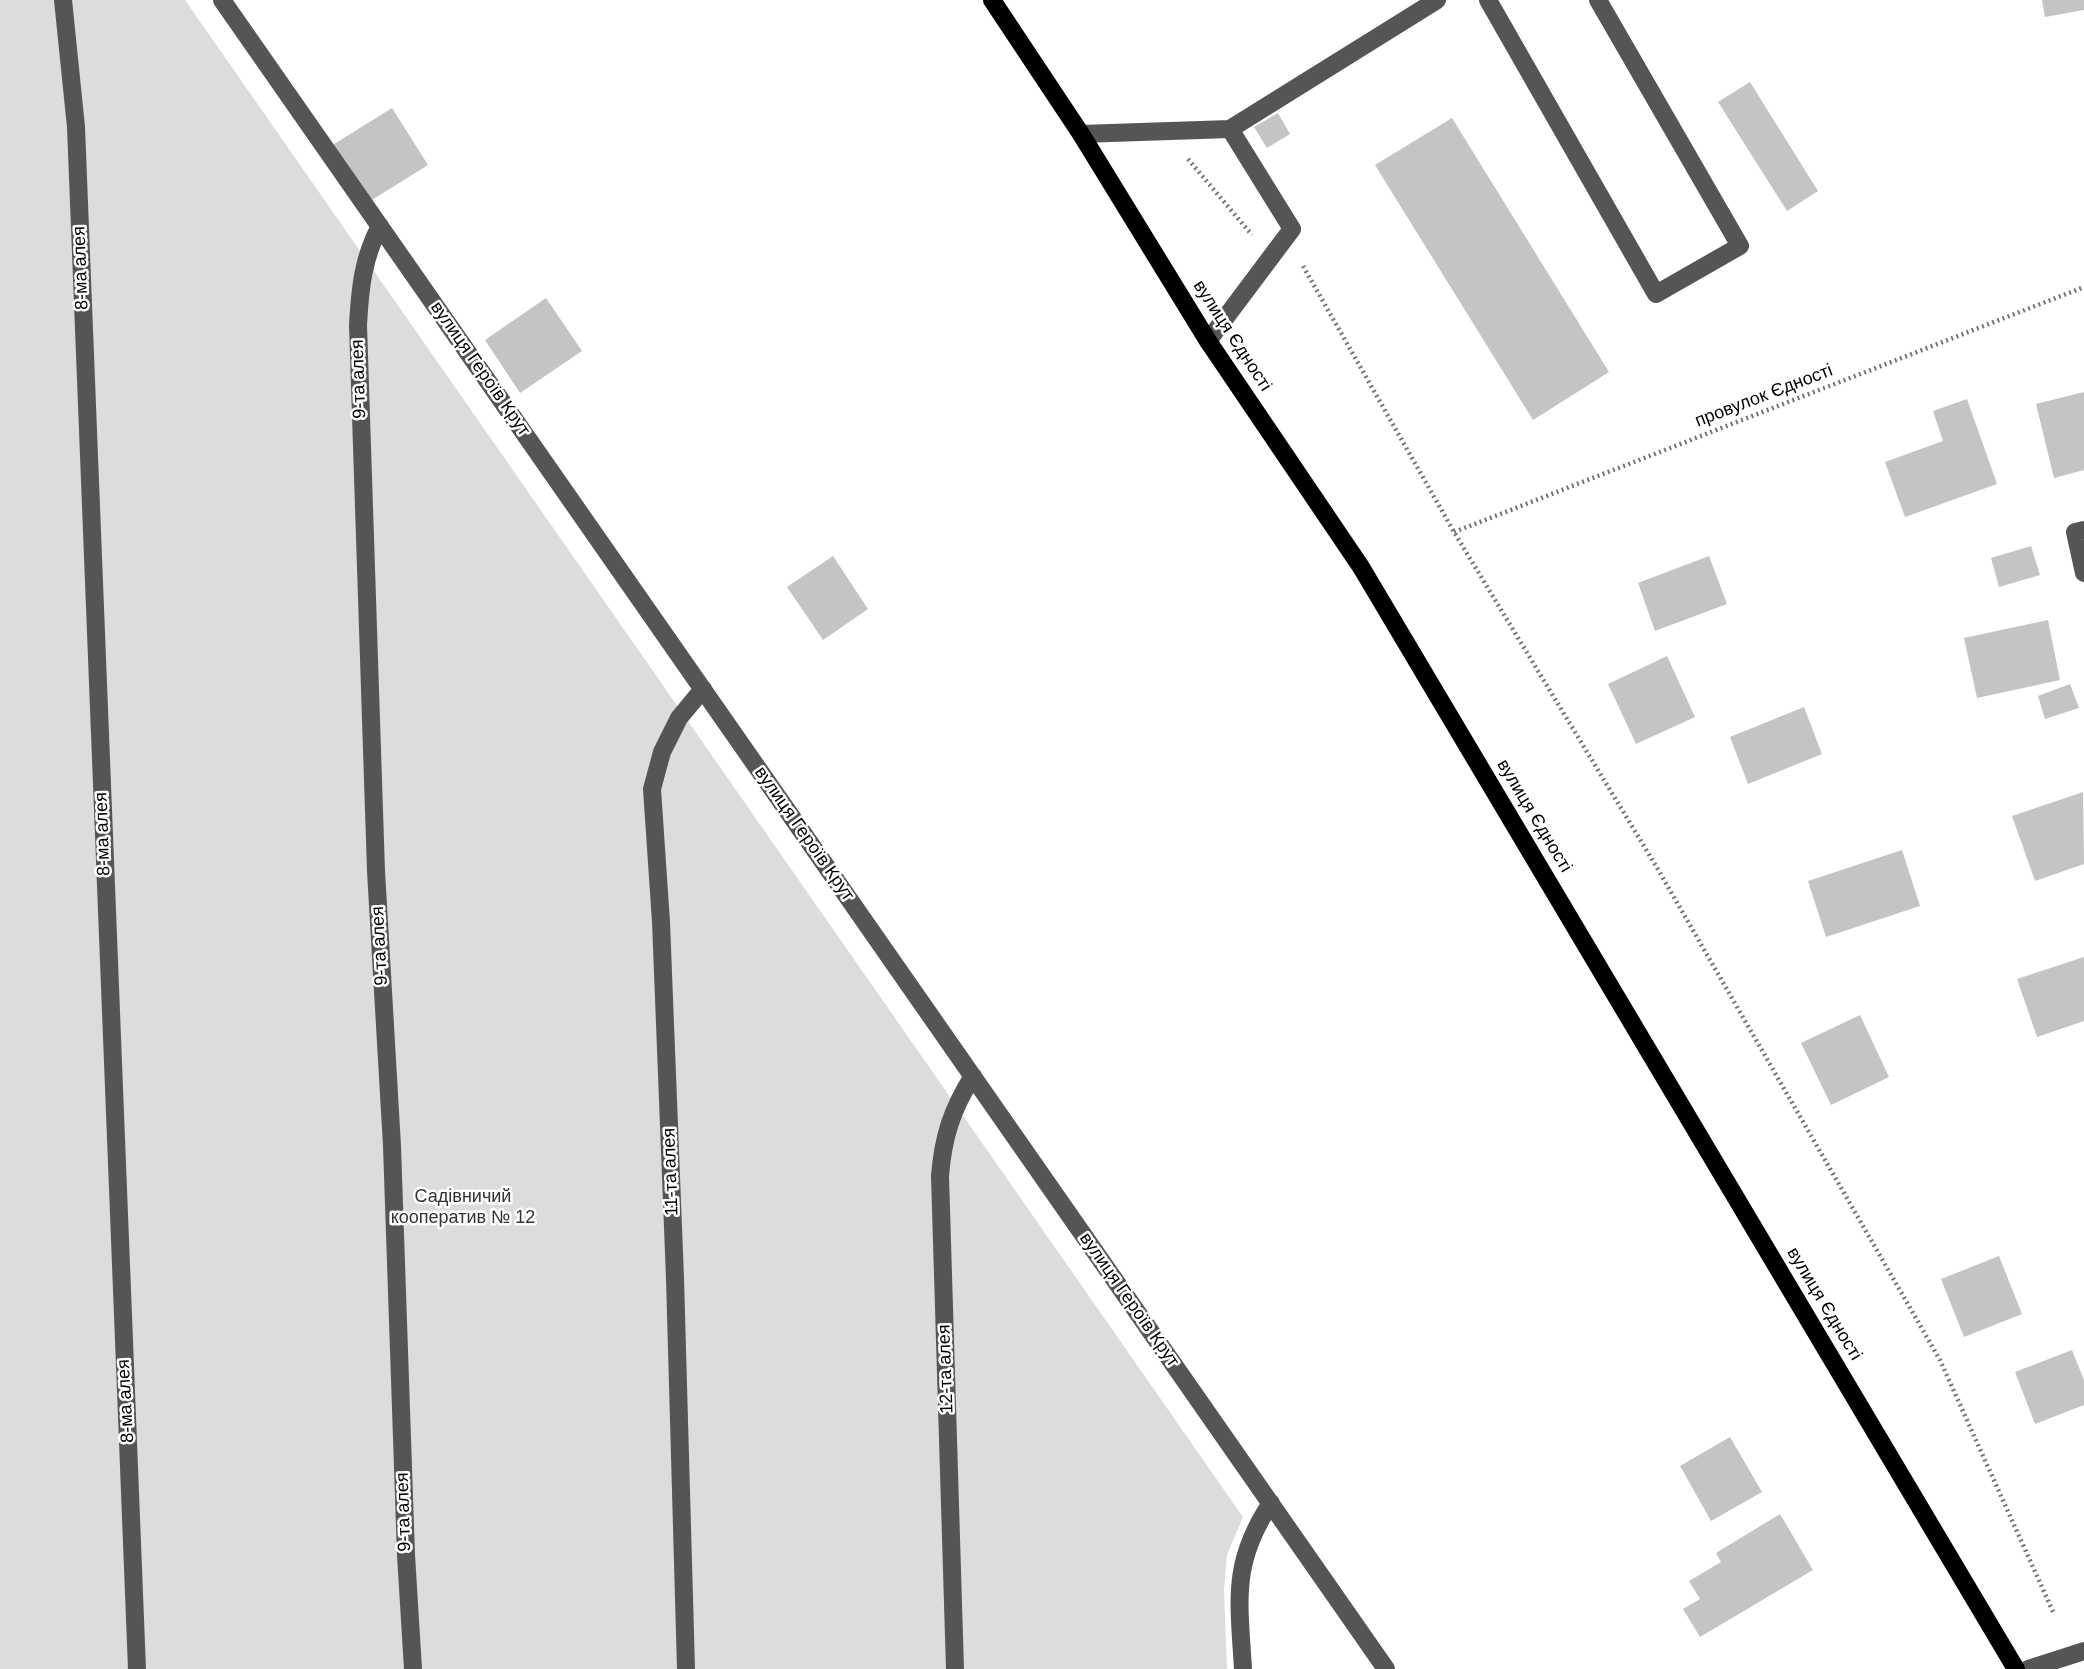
<!DOCTYPE html>
<meta charset="utf-8">
<style>
body{margin:0}
canvas{display:block;background:#fff}
</style>
<canvas width="2084" height="1669"></canvas>
<script>
const context = document.querySelector('canvas').getContext('2d');
context.lineJoin = 'round';
function fill(path, color) {
  context.fillStyle = color;
  context.fill(path, 'evenodd');
}
function trace(path, color, width, dash) {
  context.strokeStyle = color;
  context.lineWidth = width;
  context.lineCap = dash ? 'butt' : 'round';
  context.setLineDash(dash || []);
  context.stroke(path);
}
function drawText(font, color, halo, rows, align = 'center') {
  context.font = font + ' Arial,sans-serif';
  context.lineWidth = 5;
  context.setLineDash([]);
  context.textBaseline = 'middle';
  context.strokeStyle = halo;
  context.fillStyle = color;
  for (const [text, x, y, turn = 0] of rows) {
    context.save();
    context.translate(x, y);
    context.rotate((+turn || 0) * Math.PI / 180);
    context.textAlign = isNaN(turn) ? turn : align;
    if (halo) context.strokeText(text, 0, 0);
    context.fillText(text, 0, 0);
    context.restore();
  }
}
fill(new Path2D(`
 M0,0H185L1243,1517L1227,1555L1224,1590L1227,1669H0Z`), '#dcdcdc');
fill(new Path2D(`
 M2042,0H2084V10L2045,17Z
 M1750,82L1818,191L1787,211L1718,102Z
 M392,108L428,165L367,203L331,146Z
 M1278,113L1290,134L1267,148L1254,127Z
 M1452,118L1609,372L1533,420L1375,165Z
 M546,298L582,351L520,393L485,340Z
 M2084,392V470L2054,478L2036,404Z
 M1967,399L1997,484L1905,517L1885,462L1943,441L1933,411Z
 M2031,546L2040,575L1999,587L1991,558Z
 M833,556L868,609L823,640L787,587Z
 M1709,556L1727,604L1655,631L1638,583Z
 M2048,620L2060,680L1977,698L1964,638Z
 M1667,656L1695,717L1636,744L1608,684Z
 M2070,684L2079,708L2045,719L2038,696Z
 M1804,707L1822,754L1748,784L1730,737Z
 M2083,792L2084,864L2035,881L2012,816Z
 M1902,850L1920,906L1826,937L1808,881Z
 M2084,957V1021L2037,1037L2017,979Z
 M1860,1015L1889,1077L1831,1105L1801,1043Z
 M1999,1256L2022,1314L1964,1337L1941,1279Z
 M2072,1350L2084,1380V1405L2035,1424L2015,1372Z
 M1730,1437L1762,1492L1711,1521L1680,1466Z
 M1780,1514L1813,1570L1700,1637L1683,1609L1700,1599L1689,1581L1721,1562L1716,1553Z`), '#c4c4c4');
trace(new Path2D(`
 M1188,159L1252,235
 M1303,266L1454,532L1656,866L1940,1360L2054,1614
 M1454,532L2084,287`), '#777', 4.5, [2, 3.5]);
trace(new Path2D(`
 M63,0L76,127L137,1669
 M222,0L1386,1669
 M1488,0L1656,294L1740,246L1598,0
 M1230,129L1437,0
 M1081,134L1230,129L1292,229L1208,341
 M380,226C363,258 360,288 358,325L376,871L392,1146L406,1555L413,1669
 M2084,530L2075,532L2084,573
 M686,1669L675,1278L661,922L652,789L662,752L679,718L703,689
 M955,1669L940,1176C943,1137 952,1109 973,1076
 M1243,1669C1239,1601 1231,1563 1271,1503
 M2028,1669L2084,1651`), '#555', 18);
trace(new Path2D(`
 M992,0L1081,134L1208,341L1361,567L2016,1669`), '#000', 18);
drawText('18px', '#000', '#fff', [
 ["8-ма алея",81,268,-92],
 ["вулиця Єдності",1232,336,57],
 ["вулиця Героїв Крут",480,369,55],
 ["9-та алея",359,379,-92],
 ["провулок Єдності",1764,396,-21],
 ["вулиця Єдності",1534,816,59],
 ["8-ма алея",103,834,-92],
 ["вулиця Героїв Крут",804,834,55],
 ["9-та алея",380,946,-93],
 ["11-та алея",671,1172,-92],
 ["вулиця Героїв Крут",1129,1300,55],
 ["вулиця Єдності",1824,1304,59],
 ["12-та алея",946,1369,-92],
 ["8-ма алея",126,1401,-93],
 ["9-та алея",404,1512,-92]
]);
drawText('18px', '#333', '#fff', [
 ["Садівничий",463,1197],
 ["кооператив № 12",463,1218]
]);
</script>
